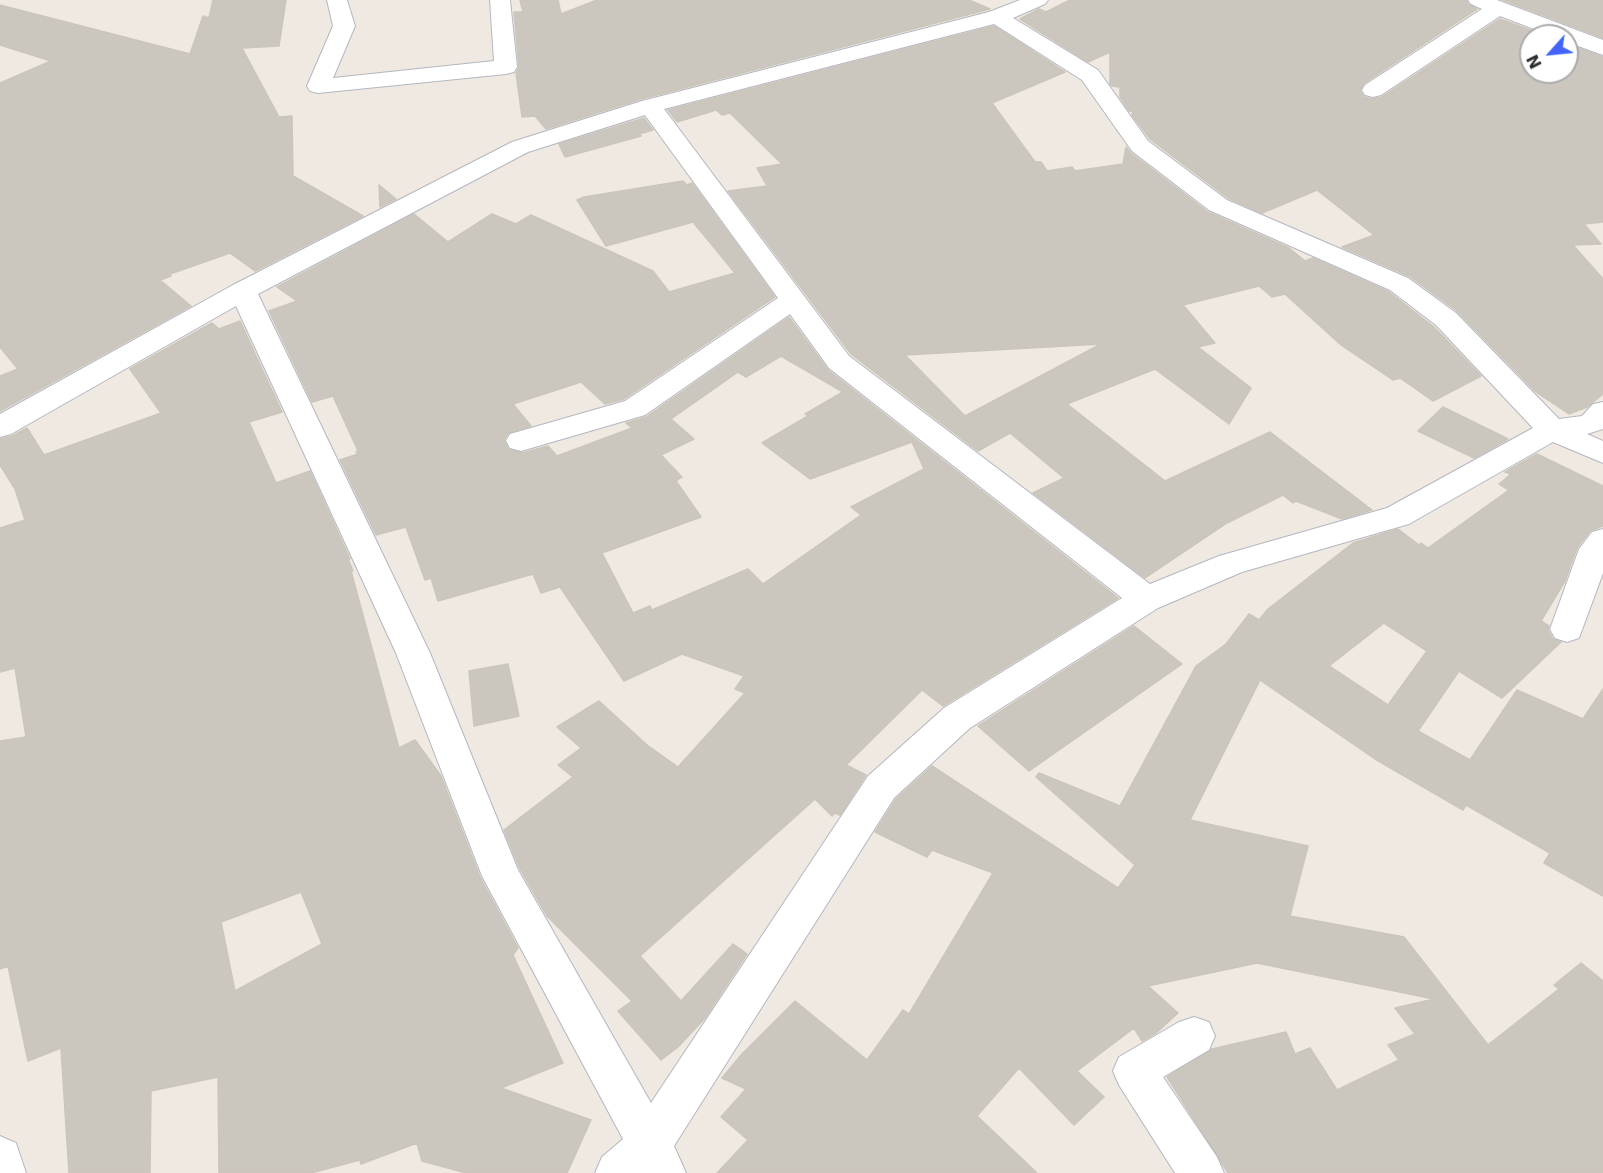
<!DOCTYPE html>
<style>
body{margin:0}
#map{position:relative;width:1603px;height:1173px;overflow:hidden;background:#efe9e1;font-family:"DejaVu Sans",sans-serif}
canvas{display:block}
.north{position:absolute;left:1519px;top:24px;width:60px;height:60px;box-sizing:border-box;background:#fff;border:2px solid #ababab;border-radius:50%;rotate:243deg;font-size:16px;font-weight:700;line-height:24px;text-align:center;color:#2e2e2e}
.north::after{content:'';display:block;margin:auto;width:21px;height:27px;background:#4264fb;clip-path:polygon(50% 0,100% 100%,50% 72%,0 100%)}
</style>
<div id="map">
<canvas width="1603" height="1173"></canvas>
<div class="north">N</div>
</div>
<script>
const context = document.querySelector('canvas').getContext('2d');
context.lineJoin = 'round';
function fill(path, color) {
  context.fillStyle = color;
  context.fill(path, 'evenodd');
}
function trace(path, color, width, dash) {
  context.strokeStyle = color;
  context.lineWidth = width;
  context.lineCap = dash ? 'butt' : 'round';
  context.setLineDash(dash || []);
  context.stroke(path);
}
const building = new Path2D(`
 M213,0H286L279,46L242,48L279,117L292,116L293,176L363,216L255,271L230,253L170,274L171,276L160,280L191,306L0,411V376L18,369L0,347V83L51,61L0,45V5L190,54L203,16L209,18Z
 M520,0H558L561,14L597,0H969L990,9L641,99L546,129L535,116L522,117L516,73L519,67L514,12H523Z
 M1070,0H1466L1469,5L1477,9L1364,83L1360,91L1364,97L1372,99L1382,97L1500,19L1546,36H1531V72H1567V44L1603,57V222L1584,224L1601,244L1573,245L1603,279V394L1587,407L1569,414L1536,392L1457,311L1409,276L1342,247L1374,235L1317,190L1262,213L1228,198L1150,139L1132,115L1133,111H1129L1120,97V87L1112,86L1110,84V52L1088,62L1020,19L1039,9L1046,12Z
 M1503,0H1603V38Z
 M994,26L1065,72L992,103L1035,162H1041L1047,171L1072,167L1075,171L1123,164L1126,147L1131,153L1208,212L1289,248L1305,261L1313,258L1389,292L1434,327L1481,376L1433,401L1400,378L1393,380L1341,345L1285,294L1272,297L1259,286L1183,305L1215,343L1198,347L1251,388L1229,424L1155,369L1067,404L1165,481L1270,432L1372,510L1342,519L1296,501L1293,503L1283,495L1227,523L1145,578L1033,493L1064,478L1010,433L978,451L851,354L728,191L767,186L757,168L782,164L730,113L722,115L716,110L677,122L668,110ZM1101,344L965,416L905,355Z
 M644,118L653,130L639,134L641,136L565,157L559,144Z
 M683,181L687,185L692,183L775,297L624,399L605,404L581,382L513,404L531,426L508,433L504,440L508,449L522,453L548,446L557,456L632,428L626,423L646,417L789,317L828,370L1118,598L943,706L922,690L846,765L866,775L840,815L835,813L832,816L815,799L640,956L681,1001L733,944L747,954L705,1018L678,1047L661,1060L618,1011L632,1001L547,916L520,869L504,830L573,777L558,765L581,748L557,727L599,701L647,745L678,767L745,693L735,689L744,676L682,654L624,681L560,587L541,593L533,574L438,601L431,578L425,580L406,527L376,535L340,460L358,454L356,452L358,451L333,396L312,402L269,311L297,301L277,287L414,214L448,242L492,214L516,224L531,215L653,271L669,292L735,273L693,222L606,246L577,200L584,197ZM781,356L843,392L805,414L808,416L762,443L810,479L912,442L924,469L851,507L861,515L763,584L748,569L652,610L650,606L633,613L602,553L701,517L676,481L682,477L661,455L694,439L671,419L738,372L746,377Z
 M379,185L396,199L380,207Z
 M240,321L282,412L249,422L276,483L310,471L350,559H348L353,571H351L399,748L415,740L441,776L480,877L518,948L513,955L563,1063L501,1088L591,1120L567,1173H466L422,1161L417,1143L361,1164L360,1160L311,1173H219L218,1077L151,1091L150,1173H69L61,1048L28,1061L8,966L0,969V741L26,737L15,668L0,672V528L25,520L15,489L0,465V439L12,436L27,428L44,455L161,413L130,369L212,323L219,329ZM301,892L322,944L235,991L221,922Z
 M1443,407L1508,439L1474,458L1418,431Z
 M1537,454L1603,486V526L1590,531L1577,548L1565,581L1541,621L1549,626L1548,630L1553,639L1561,642L1502,698L1459,671L1418,731L1470,760L1517,690L1583,719L1603,689V896L1544,863L1550,853L1466,805L1463,810L1375,759L1260,680L1190,820L1308,846L1290,916L1404,937L1488,1045L1559,989L1554,985L1581,963L1603,981V1173H1228L1167,1077L1212,1049L1286,1032L1295,1054L1310,1048L1337,1090L1399,1060L1388,1045L1415,1034L1395,1008L1434,999L1257,963L1148,986L1178,1013L1156,1033L1142,1041L1134,1028L1077,1071L1104,1097L1074,1125L1019,1068L977,1116L1037,1173H717L748,1140L721,1117L746,1089L722,1078L742,1054L795,1001L867,1060L903,1010L909,1014L993,873L932,850L927,857L875,832L896,799L932,766L1118,888L1135,865L1036,777L1039,773L1120,806L1196,666L1226,644L1249,614L1259,620L1268,609L1353,543L1398,529L1419,545L1421,543L1428,548L1509,490L1499,484L1511,474L1505,472ZM1384,623L1427,651L1388,705L1329,666Z
 M1134,626L1182,664L1029,771L978,726Z
 M508,664L519,716L474,726L469,671Z`);
fill(building, '#cbc7bf');
trace(building, '#cbc5ba', 1.5);
const minor = new Path2D(`
 M327,0H347L355,26L333,78L494,61L490,0H510L517,67L514,72L506,74L318,93L310,91L307,86L333,26Z
 M1020,0H1048L1045,4L1013,18L1098,70L1148,141L1227,200L1408,278L1456,313L1559,419L1582,416L1593,404L1603,402V429L1587,434L1603,441V463L1553,442L1409,524L1242,572L1158,608L970,728L894,798L674,1146L686,1173H595L602,1157L623,1139L482,876L396,653L236,306L11,434L0,437V414L233,285L512,142L642,101L989,12ZM994,24L1082,80L1132,151L1209,210L1390,290L1436,325L1533,428L1387,508L1219,556L1150,584L849,356L664,109ZM645,115L778,298L625,401L510,434L506,441L510,448L521,451L645,415L790,314L829,368L1122,598L944,708L868,776L651,1103L518,870L430,653L258,294L528,152Z
 M1468,0H1497L1603,40V55L1567,42V36H1552L1500,16L1381,95L1373,97L1365,95L1362,90L1365,85L1482,9L1471,4Z
 M1603,529V573L1579,638L1567,642L1555,638L1550,629L1579,549L1592,532Z
 M1194,1017L1209,1022L1215,1036L1209,1050L1163,1077L1217,1157L1224,1173H1175L1119,1085L1113,1071L1119,1057L1179,1022Z
 M0,1136L16,1143L26,1173H0Z`);
trace(minor, '#b4b7c1', 2);
fill(minor, '#fff');
</script>
